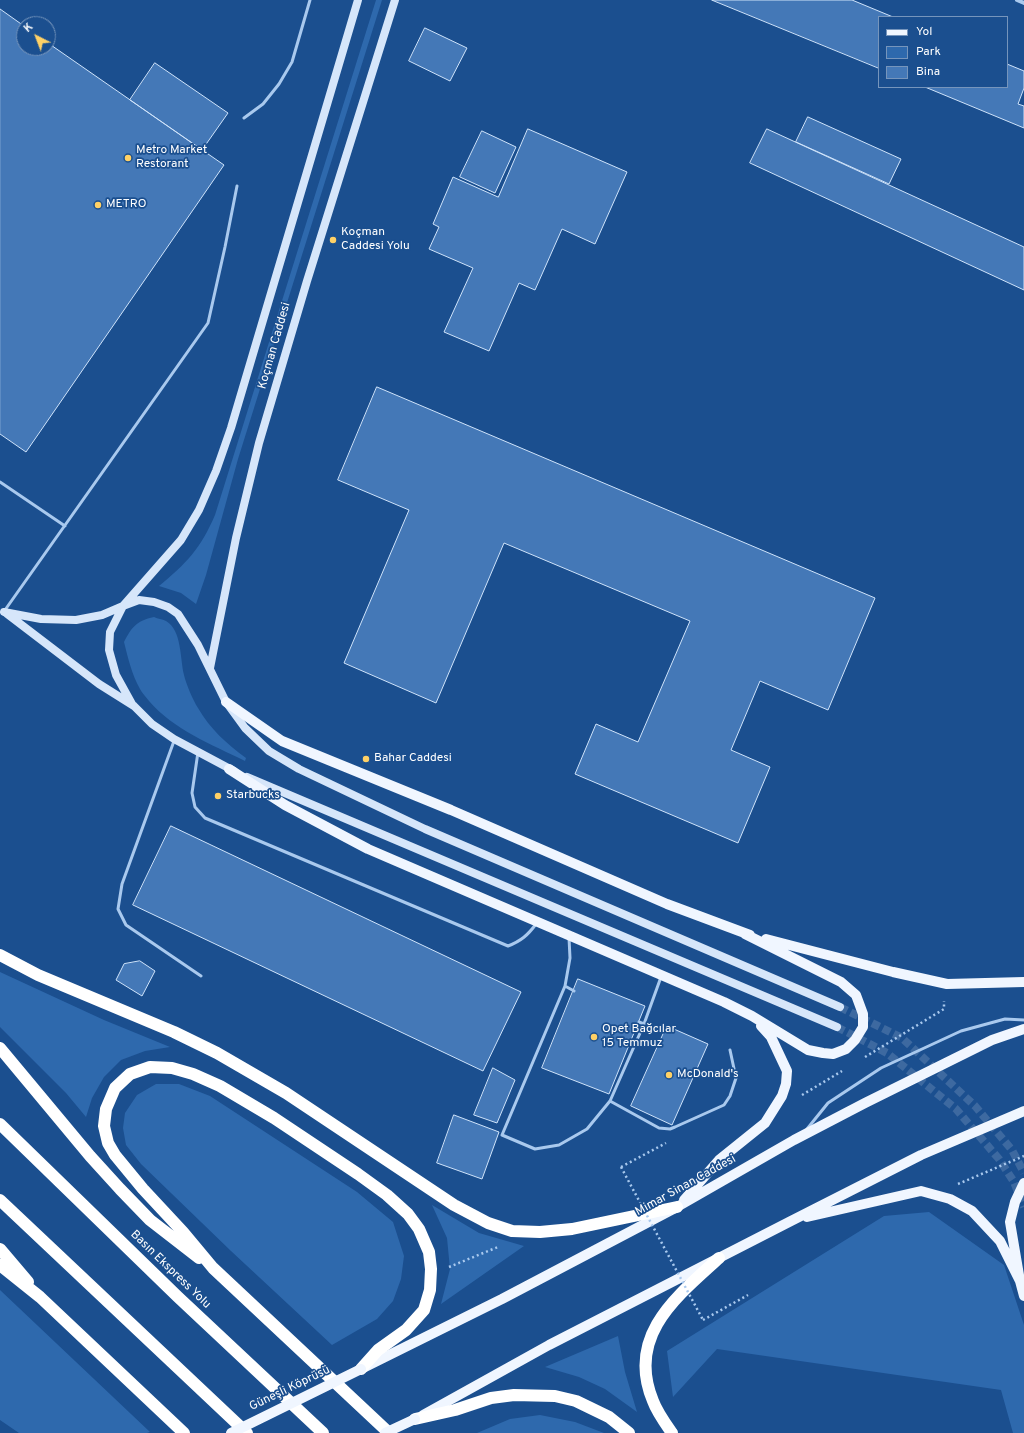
<!DOCTYPE html>
<meta charset="utf-8">
<style>
body{margin:0}
#map{position:relative;width:1024px;height:1433px;overflow:hidden;background:#1b4f8f;font-family:Overpass,sans-serif}
canvas{display:block}
.legend{position:absolute;left:878px;top:16px;width:130px;height:72px;box-sizing:border-box;background:#1b4f8f;border:1px solid #7695bc;margin:0;padding:5px 7px;list-style:none;font-size:12px;color:#fff}
.legend li{display:flex;align-items:center;gap:8px;height:20px}
.legend b{width:20px;border:1px solid #7695bc}
.north{position:absolute;left:16px;top:16px;width:40px;height:40px;box-sizing:border-box;background:#1b4f8f;border:1px solid #7695bc;border-radius:50%;rotate:318deg;font-size:11px;font-weight:700;line-height:16px;text-align:center;color:#fff}
.north::after{content:'';display:block;margin:auto;width:14px;height:18px;background:#ffd166;clip-path:polygon(50% 0,100% 100%,50% 72%,0 100%)}
</style>
<div id="map">
<canvas width="1024" height="1433"></canvas>
<ul class="legend">
<li><b style="height:5px;background:#f0f6ff"></b>Yol</li>
<li><b style="height:11px;background:#2e69ad"></b>Park</li>
<li><b style="height:11px;background:#4478b7"></b>Bina</li>
</ul>
<div class="north">K</div>
</div>
<script>
const context = document.querySelector('canvas').getContext('2d');
context.lineJoin = 'round';
function fill(path, color) {
  context.fillStyle = color;
  context.fill(path, 'evenodd');
}
function trace(path, color, width, dash) {
  context.strokeStyle = color;
  context.lineWidth = width;
  context.lineCap = dash ? 'butt' : 'round';
  context.setLineDash(dash || []);
  context.stroke(path);
}
function drawText(font, color, halo, rows, align = 'center') {
  context.font = font + ' Overpass,sans-serif';
  context.lineWidth = 3.5;
  context.setLineDash([]);
  context.textBaseline = 'middle';
  context.strokeStyle = halo;
  context.fillStyle = color;
  for (const [text, x, y, turn = 0] of rows) {
    context.save();
    context.translate(x, y);
    context.rotate((+turn || 0) * Math.PI / 180);
    context.textAlign = isNaN(turn) ? turn : align;
    if (halo) context.strokeText(text, 0, 0);
    context.fillText(text, 0, 0);
    context.restore();
  }
}
fill(new Path2D(`
 M376,0H382L238,459L206,575L196,604L181,593L159,586C186,564 201,548 215,515Z
 M154,617C158,619 162,619 166,621C182,630 180,659 184,675C186,684 193,700 198,708C210,729 227,744 246,758L245,761C211,744 174,730 149,701C146,697 142,693 140,689C132,675 128,658 124,642C132,627 136,621 154,617Z
 M0,972L104,1020L170,1047L145,1051L121,1060L104,1077L92,1098L86,1117L66,1093L0,1027Z
 M156,1084H179L210,1096L357,1192L393,1222L404,1256L401,1279L393,1301L377,1319L332,1345L231,1251L141,1164L126,1145L123,1128L125,1113L137,1095Z
 M432,1205L479,1233L524,1246L441,1304L450,1269L447,1238Z
 M929,1212L1004,1265L1024,1325V1433H1013L1001,1390L717,1349L673,1397L667,1351L884,1216Z
 M0,1290L150,1432L147,1433H19L0,1420Z
 M618,1336L625,1372L637,1412L605,1389L579,1377L545,1367Z
 M540,1415L575,1422L604,1433H477L510,1419Z`), '#2e69ad');
const building = new Path2D(`
 M712,0H852L893,17H879V68Z
 M0,9L24,26V48H48V43L224,165L26,452L0,434Z
 M425,28L467,48L450,81L409,61Z
 M155,63L228,113L202,150L130,100Z
 M1007,64L1024,71V88L1018,104L1024,106V128L925,87H1007Z
 M808,117L901,159L889,184L796,142Z
 M528,129L627,172L595,244L562,229L535,290L519,283L489,351L444,332L473,268L429,249L439,227L433,224L453,177L498,197Z
 M767,129L1024,247V290L750,163Z
 M482,131L516,147L495,193L460,177Z
 M377,387L875,598L828,710L760,681L731,750L770,767L738,843L575,774L596,724L638,742L690,621L504,543L436,703L344,663L409,510L338,480Z
 M171,826L521,992L483,1071L133,905Z
 M140,961L155,971L142,996L116,980L124,964Z
 M578,979L645,1006L609,1094L542,1068Z
 M667,1026L708,1044L672,1125L631,1106Z
 M493,1068L515,1080L497,1123L474,1115Z
 M454,1115L499,1132L482,1179L437,1163Z`);
fill(building, '#4478b7');
trace(building, '#cfe3fa', 1);
trace(new Path2D(`
 M840,1007L902,1038L975,1106L1012,1150L1024,1173
 M837,1027L887,1053L956,1109L999,1159L1014,1182L1024,1207`), '#3d69a0', 8, [8, 4]);
trace(new Path2D(`
 M865,1057L944,1009V1001
 M802,1095L842,1071
 M621,1167L666,1143
 M958,1184L1024,1156
 M449,1267L498,1247
 M703,1320L748,1295`), '#a9c9ee', 2.5, [2, 3]);
trace(new Path2D(`
 M244,118L263,104L279,84L292,62L310,0
 M0,482L65,526
 M5,610L208,323L225,247L237,186
 M174,741L122,884L118,909L126,925L201,976
 M198,752L192,793L195,807L205,818L508,946C521,941 528,935 536,924
 M569,938L570,958L565,986L574,991
 M565,986L502,1135L535,1149L559,1145L587,1129L610,1101L644,1024
 M639,1022L644,1024L661,977
 M610,1101L659,1128L670,1129L675,1127L724,1105L730,1096L736,1078L730,1050
 M807,1129L828,1103L881,1068L961,1031L1005,1019L1024,1020`), '#a9c9ee', 3);
trace(new Path2D(`
 M1017,0L1024,3`), '#a9c9ee', 4);
trace(new Path2D(`
 M4,612L41,619L76,620L102,615L123,606L139,600L154,602L168,607L178,614L198,645L226,702L245,728L269,751L299,769L425,829L840,1007
 M6,613L99,684L134,706L152,724L174,739L234,771
 M210,668L236,538L259,443L307,281L395,0
 M132,704L116,675L109,650L110,632L123,606L181,540L199,510L216,471L231,428L358,0
 M247,777L837,1027`), '#d6e6fa', 8);
trace(new Path2D(`
 M226,702L282,741L451,810L667,904L750,935
 M229,769L285,805L368,849L724,1002L752,1016L808,1050L823,1053L833,1054L846,1049L855,1040L863,1027V1014L856,995L841,982L745,934
 M766,939L893,972L947,984L1024,982
 M1024,1183L1015,1202L1010,1222L1020,1281L1024,1296
 M684,1200L719,1160L765,1123L782,1096L786,1084L787,1071L771,1037L761,1026
 M807,1217L921,1191L950,1199L972,1211L1000,1241L1020,1281
 M365,1367L502,1299L677,1207L794,1140L865,1103L992,1040L1024,1029
 M423,1415L549,1345L791,1221L921,1155L1024,1111`), '#f0f6ff', 10);
trace(new Path2D(`
 M0,955L38,975L174,1032L217,1053L286,1093L454,1205L488,1223L512,1231L540,1232L572,1229L677,1207
 M0,1048L90,1156L120,1189L150,1220L199,1258
 M0,1124L178,1297L323,1433
 M0,1200L247,1433
 M0,1249L28,1282
 M0,1265L40,1297L184,1433
 M361,1369L378,1350L406,1330L424,1310L430,1290L431,1269L429,1252L419,1229L408,1214L387,1195L358,1174L274,1118L220,1086L193,1074L172,1068L150,1067L130,1074L115,1088L106,1109L104,1126L108,1143L115,1155L143,1189L183,1232L213,1268L389,1433
 M415,1419L455,1410L491,1398L514,1395L555,1396L576,1401L609,1417L629,1433
 M672,1433C665,1423 657,1412 653,1401C626,1336 676,1297 719,1258`), '#fff', 12);
trace(new Path2D(`
 M621,1167L703,1320`), '#a9c9ee', 2.5, [2, 3]);
trace(new Path2D(`
 M231,1433L361,1369
 M385,1433L415,1419`), '#f0f6ff', 10);
for (const [x, y, r, color] of [
 [128,158,4,"#ffd166"],
 [98,205,4,"#ffd166"],
 [333,240,4,"#ffd166"],
 [366,759,4,"#ffd166"],
 [218,796,4,"#ffd166"],
 [594,1037,4,"#ffd166"],
 [669,1075,4,"#ffd166"]
]) {
  const dot = new Path2D();
  dot.arc(x, y, r, 0, 2 * Math.PI);
  context.fillStyle = color;
  context.fill(dot);
  trace(dot, '#1b4f8f', 1.5);
}
drawText('12px', '#fff', '#1b4f8f', [
 ["Metro Market",136,151],
 ["Restorant",136,165],
 ["METRO",106,205],
 ["Koçman",341,233],
 ["Caddesi Yolu",341,247],
 ["Bahar Caddesi",374,759],
 ["Starbucks",226,796],
 ["Opet Bağcılar",602,1030],
 ["15 Temmuz",602,1044],
 ["McDonald's",677,1075]
], 'left');
drawText('12px', '#fff', '#1b4f8f', [
 ["Koçman Caddesi",275,346,-74],
 ["Mimar Sinan Caddesi",686,1186,-29],
 ["Basın Ekspress Yolu",170,1270,44],
 ["Güneşli Köprüsü",290,1389,-26]
]);
</script>
